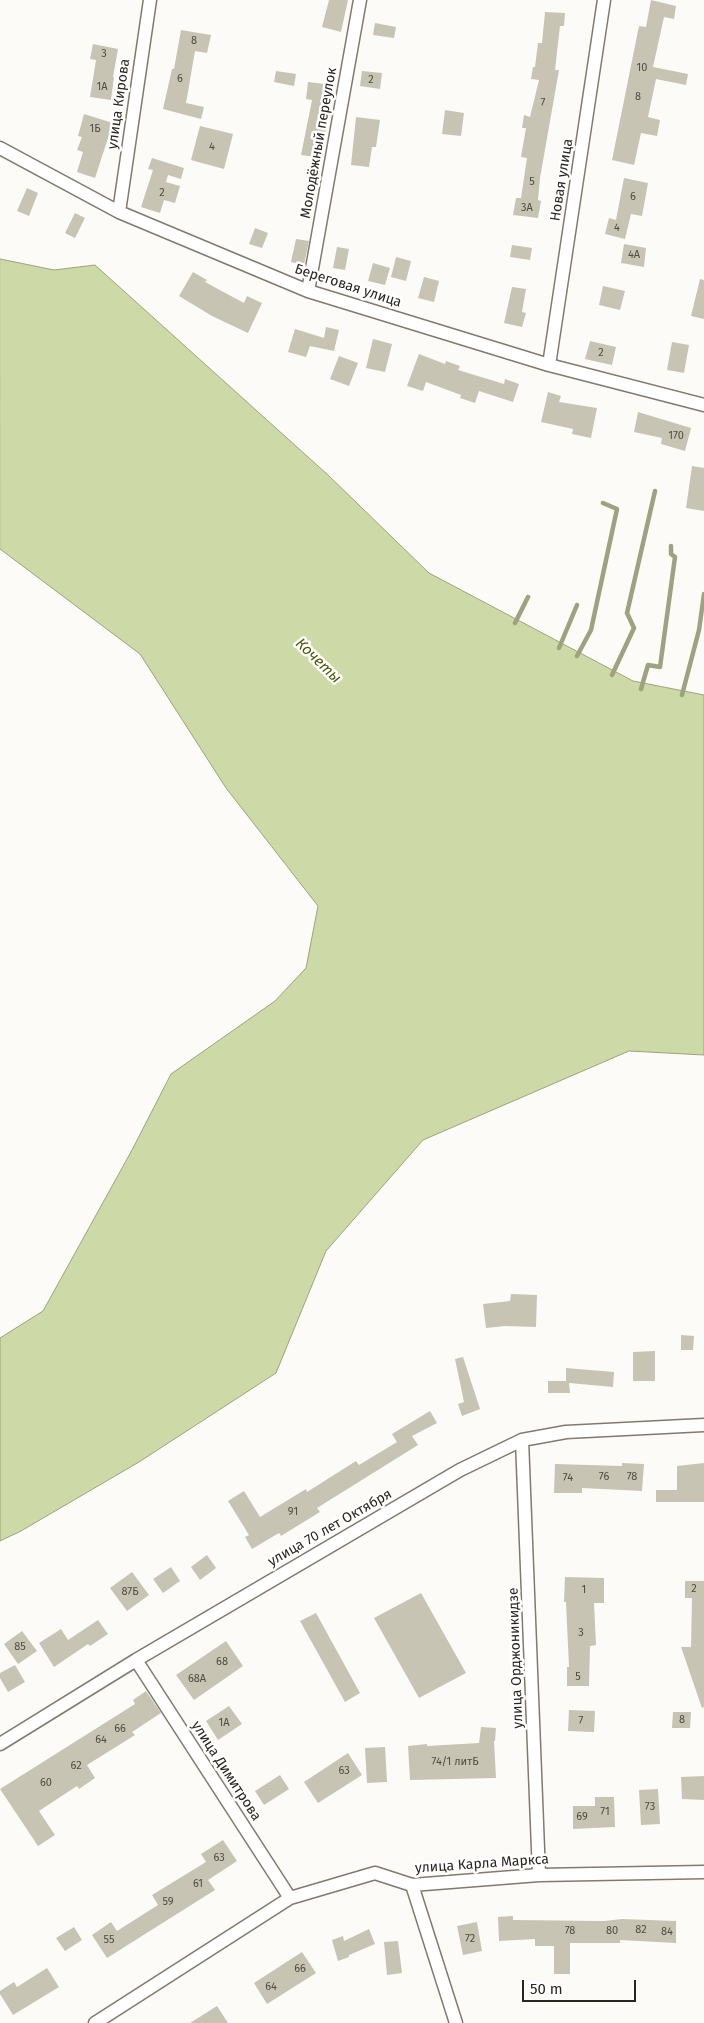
<!DOCTYPE html>
<meta charset="utf-8">
<style>
body{margin:0}
#map{position:relative;width:704px;height:2023px;overflow:hidden;background:#fdfbf8;font-family:"Fira Sans",sans-serif}
canvas{display:block}
.scale{position:absolute;left:522px;top:1980px;width:114px;height:22px;box-sizing:border-box;border:2px solid #29251f;border-top:0;padding-left:6px;font-size:15px;line-height:18px;white-space:nowrap;color:#29251f;-webkit-text-stroke:4px #fff;paint-order:stroke}
</style>
<div id="map">
<canvas width="704" height="2023"></canvas>
<div class="scale">50 m</div>
</div>
<script>
const context = document.querySelector('canvas').getContext('2d');
context.lineJoin = 'round';
function fill(path, color) {
  context.fillStyle = color;
  context.fill(path, 'evenodd');
}
function trace(path, color, width, dash) {
  context.strokeStyle = color;
  context.lineWidth = width;
  context.lineCap = dash ? 'butt' : 'round';
  context.setLineDash(dash || []);
  context.stroke(path);
}
function drawText(font, color, halo, rows, align = 'center') {
  context.font = font + ' "Fira Sans",sans-serif';
  context.lineWidth = 5;
  context.setLineDash([]);
  context.textBaseline = 'middle';
  context.strokeStyle = halo;
  context.fillStyle = color;
  for (const [text, x, y, turn = 0] of rows) {
    context.save();
    context.translate(x, y);
    context.rotate((+turn || 0) * Math.PI / 180);
    context.textAlign = isNaN(turn) ? turn : align;
    if (halo) context.strokeText(text, 0, 0);
    context.fillText(text, 0, 0);
    context.restore();
  }
}
const water = new Path2D(`
 M0,259L54,270L95,265L328,475L429,573L633,681L704,695V1055L629,1051L423,1140L326,1251L276,1373L139,1462L21,1531L0,1541V1338L43,1311L132,1150L171,1074L275,1001L306,968L318,906L226,788L140,654L0,549Z`);
fill(water, '#cdd9a6');
trace(water, '#9ca37e', 1);
trace(new Path2D(`
 M515,623L528,597
 M559,648L577,605
 M577,656L591,630L617,509L603,503
 M612,675L634,628L627,613L655,491
 M641,689L648,665L660,667L675,557L671,554V546
 M682,695L699,630L704,594`), '#9ca37e', 4.5);
fill(new Path2D(`
 M329,0H348L341,32L322,27Z
 M651,0L676,6L674,19L664,17L653,67L688,74L686,85L656,79L648,117L660,120L657,136L641,133L634,165L612,160L639,26L646,27Z
 M545,12L565,13L564,26H560L555,70H559L540,178L538,200L541,201L538,218L513,215L516,198H521L527,158L521,157L526,128H522L524,115L530,117L539,80L531,79L533,67H535L538,43H542Z
 M375,23L396,27L394,38L373,35Z
 M181,30L211,35L207,53L195,51L186,103L204,107L201,119L163,109L172,69H174Z
 M93,44L118,49L113,77H114L111,100L90,97L96,60L90,59Z
 M276,71L296,74L294,86L274,82Z
 M362,71L382,73L380,89L360,86Z
 M308,82L333,85L322,158L301,155L312,100L306,99Z
 M445,110L464,113L461,136L442,134Z
 M84,114L113,123L95,178L77,172L83,152L77,150L82,137L78,136Z
 M356,117L380,120L376,147H372L369,167L351,165Z
 M200,126L233,134L224,169L191,160Z
 M152,158L184,168L181,179L168,175L166,182L180,186L175,203L164,200L160,213L141,207L153,170L148,169Z
 M624,178L648,183L642,216L631,214L625,239L605,234L609,218L616,220Z
 M27,188L38,193L29,216L17,211Z
 M75,213L85,218L75,238L65,233Z
 M255,228L268,233L262,248L249,244Z
 M296,239L309,241L304,265L291,262Z
 M624,244L646,248L644,267L621,263Z
 M512,245L532,248L530,260L510,257Z
 M337,247L349,249L345,270L333,268Z
 M396,257L411,261L406,281L391,277Z
 M373,263L390,268L385,285L368,281Z
 M193,272L207,280L205,282L244,303L247,296L262,303L248,333L212,316L179,296Z
 M424,277L439,281L434,302L418,298Z
 M700,279L704,280V319L691,316Z
 M603,286L625,291L620,310L599,305Z
 M512,287L526,289L522,312L526,313L522,327L504,323Z
 M326,327L339,330L334,351L310,346L306,357L288,352L295,329L324,338Z
 M373,339L392,344L385,372L366,368Z
 M590,341L616,347L612,365L585,359Z
 M672,342L689,345L684,373L667,370Z
 M419,354L445,364L446,361L460,366L458,370L504,384L505,379L519,384L513,402L479,391L475,403L460,398L461,395L426,382L423,391L407,386Z
 M339,356L358,363L349,386L330,379Z
 M548,392L561,396L559,402L597,408L591,438L572,434L573,429L541,422Z
 M638,412L691,428L685,451L661,444L662,438L634,432Z
 M692,466L704,468V511L686,508Z
 M511,1294L537,1295L536,1327L505,1326L486,1328L483,1304L510,1301Z
 M681,1335L694,1336L693,1350H681Z
 M655,1351V1381H633V1352Z
 M463,1357L480,1409L462,1416L458,1404L464,1402L455,1359Z
 M566,1368L614,1372L613,1387L569,1383L570,1393H548V1381H566Z
 M430,1411L437,1423L412,1436L418,1445L317,1508L320,1512L281,1536L279,1533L252,1549L245,1537L249,1535L228,1501L244,1491L260,1517L306,1489L307,1492L356,1461L359,1465L397,1442L392,1434Z
 M622,1463L644,1464L642,1491L582,1488V1493H554L555,1464L622,1466Z
 M704,1463V1502H656V1490H677V1466Z
 M207,1555L216,1568L200,1580L191,1567Z
 M171,1567L180,1581L163,1593L153,1579Z
 M132,1572L149,1595L127,1611L110,1588Z
 M565,1577L604,1578V1603H594L596,1645L590,1646L589,1686H567V1667H569L566,1602H564Z
 M685,1581H704V1707L702,1708L681,1647H691L692,1598H685Z
 M421,1593L466,1673L419,1698L374,1618Z
 M316,1613L360,1693L345,1702L300,1621Z
 M98,1620L108,1634L90,1646L88,1644L54,1667L39,1643L61,1629L68,1640Z
 M22,1631L37,1651L18,1664L4,1644Z
 M226,1641L243,1666L194,1700L176,1675Z
 M15,1665L25,1682L8,1692L0,1678V1673Z
 M146,1691L161,1713L132,1732L135,1735L87,1765L95,1778L79,1789L77,1786L39,1811L55,1835L38,1846L0,1789L135,1704L133,1700Z
 M229,1706L242,1724L218,1740L206,1721Z
 M569,1710L595,1711L594,1732L568,1731Z
 M673,1712H691L690,1728H672Z
 M481,1727L496,1728L495,1741H494L496,1778L410,1780L408,1746L427,1744V1746L479,1743Z
 M385,1747L387,1782L367,1783L365,1748Z
 M348,1753L362,1775L318,1803L304,1782Z
 M280,1775L289,1789L264,1805L255,1791Z
 M704,1776V1800L682,1799L681,1777Z
 M658,1789L660,1824L641,1825L639,1790Z
 M595,1797H614L615,1827L573,1829V1806H595Z
 M223,1840L237,1861L208,1880L215,1890L107,1958L92,1935L111,1922L117,1931L158,1905L152,1895L206,1862L201,1854Z
 M513,1916V1920L604,1921L622,1919L676,1921V1943L620,1940V1943H570V1974H554V1946H535V1939L499,1941L498,1917Z
 M477,1922L482,1951L463,1955L457,1926Z
 M74,1927L82,1940L65,1951L56,1938Z
 M369,1929L375,1944L349,1955V1957L338,1961L332,1940L343,1936L344,1941Z
 M398,1941L402,1973L387,1975L384,1942Z
 M302,1952L316,1973L267,2004L254,1983Z
 M47,1968L59,1987L13,2015L0,1994V1991L14,1982L17,1987Z
 M217,2006L228,2023H190Z`), '#c7c4b3');
const street = new Path2D(`
 M0,148L119,212L308,291L549,365L704,405
 M119,212L150,0
 M308,291L360,0
 M549,365L604,0
 M522,1440L539,1875
 M136,1660L290,1898
 M0,1744L136,1660L460,1470L522,1440L566,1432L704,1425
 M412,1885L456,2023
 M95,2023L290,1898L375,1873L412,1885L539,1875L704,1872`);
trace(street, '#83796c', 15);
trace(street, '#fff', 12);
drawText('11px', '#504d44', null, [
 ["8",194,41],
 ["3",104,54],
 ["10",642,68],
 ["6",180,79],
 ["2",371,80],
 ["1А",102,87],
 ["8",638,97],
 ["7",543,103],
 ["1Б",95,129],
 ["4",212,147],
 ["5",532,182],
 ["2",162,193],
 ["6",633,197],
 ["3А",527,208],
 ["4",617,228],
 ["4А",634,255],
 ["2",601,353],
 ["170",676,436],
 ["76",604,1477],
 ["78",632,1477],
 ["74",568,1478],
 ["91",293,1512],
 ["2",694,1589],
 ["1",584,1590],
 ["87Б",130,1592],
 ["3",581,1633],
 ["85",20,1647],
 ["68",222,1662],
 ["5",578,1677],
 ["68А",197,1679],
 ["8",682,1720],
 ["7",581,1721],
 ["1А",224,1723],
 ["66",120,1729],
 ["64",101,1740],
 ["74/1 литБ",455,1762],
 ["62",76,1766],
 ["63",344,1771],
 ["60",46,1783],
 ["73",650,1807],
 ["71",605,1812],
 ["69",582,1817],
 ["63",219,1858],
 ["61",198,1884],
 ["59",168,1902],
 ["82",641,1930],
 ["78",570,1931],
 ["80",612,1931],
 ["84",667,1932],
 ["72",470,1939],
 ["55",109,1940],
 ["66",300,1969],
 ["64",271,1987]
]);
drawText('14px', '#29251f', '#fff', [
 ["улица Кирова",119,104,-82],
 ["Молодёжный переулок",319,143,-80],
 ["Новая улица",562,180,-81],
 ["Береговая улица",348,286,18],
 ["улица 70 лет Октября",330,1528,-30],
 ["улица Орджоникидзе",516,1658,-92],
 ["улица Димитрова",226,1771,57],
 ["улица Карла Маркса",482,1864,-4]
]);
drawText('italic 15px', '#4d5906', '#fff', [
 ["Кочеты",318,661,44]
]);
</script>
